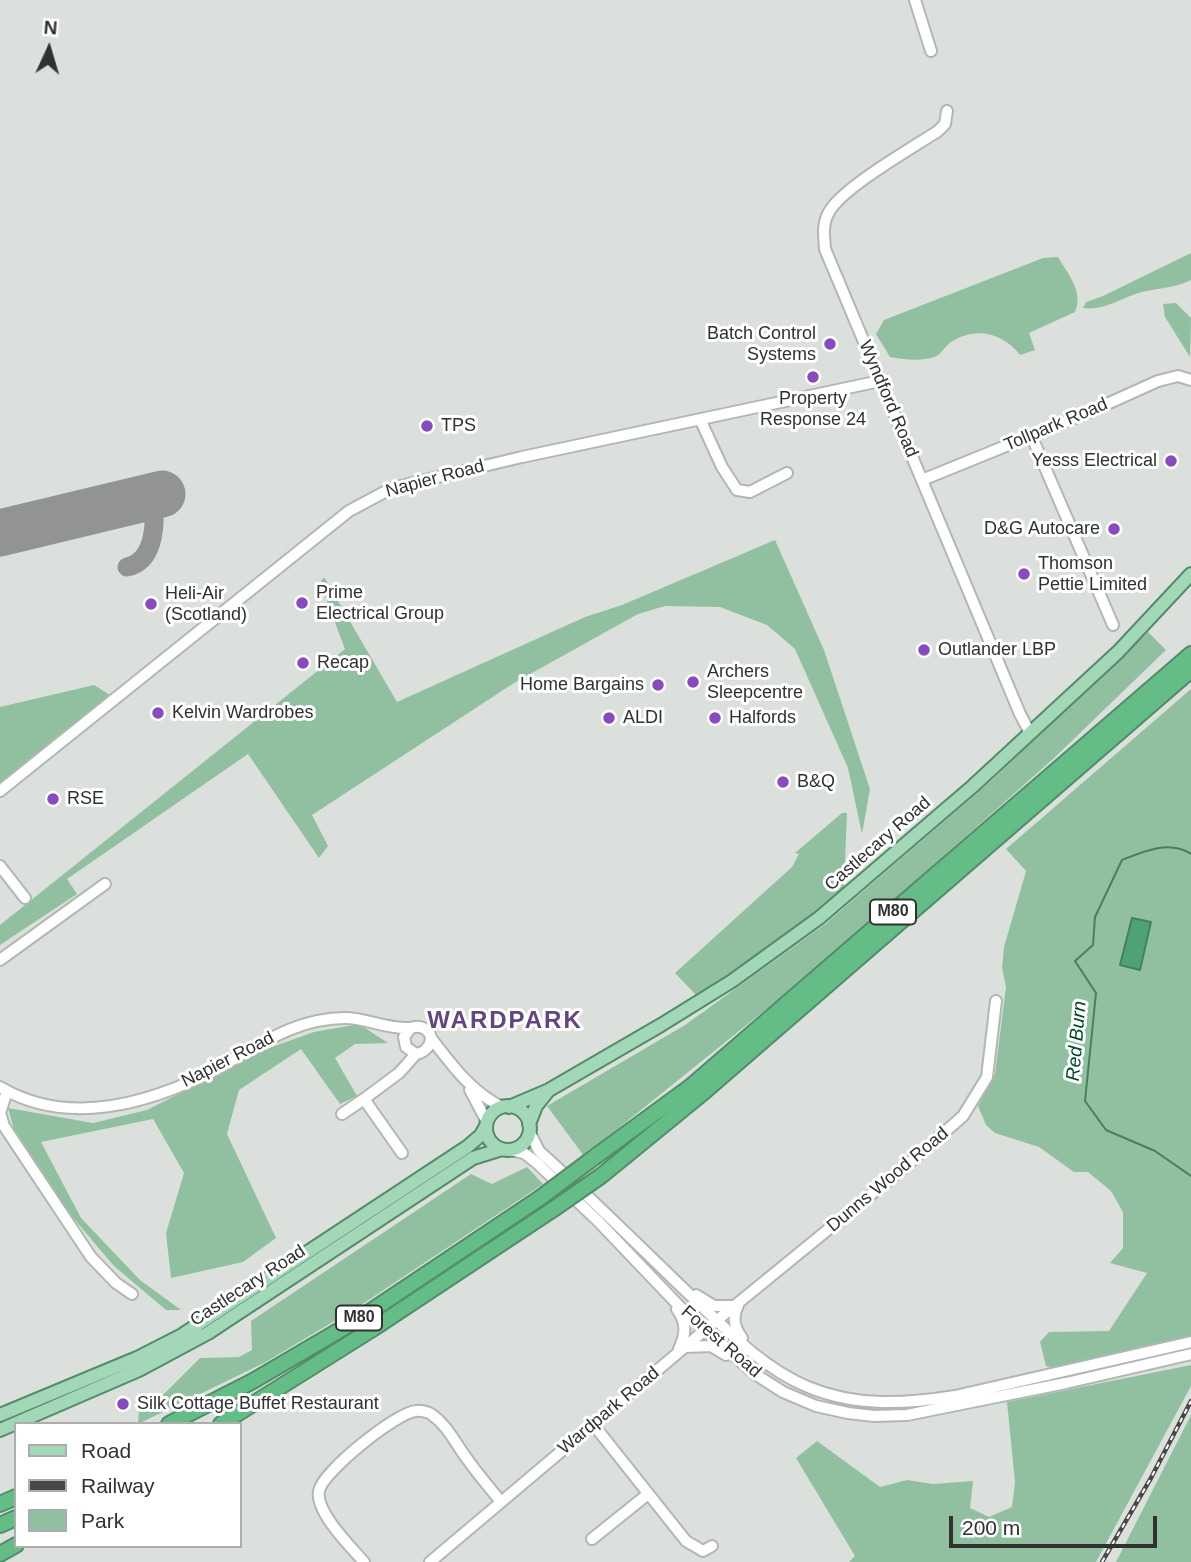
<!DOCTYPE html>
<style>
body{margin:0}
#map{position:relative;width:1191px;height:1562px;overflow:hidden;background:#dce0dd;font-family:Arial,sans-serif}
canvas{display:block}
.legend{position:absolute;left:14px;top:1422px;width:228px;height:126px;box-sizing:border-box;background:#fff;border:2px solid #acadac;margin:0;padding:9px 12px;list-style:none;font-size:21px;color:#303130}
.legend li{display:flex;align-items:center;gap:14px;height:35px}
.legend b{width:35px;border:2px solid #acadac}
.north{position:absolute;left:14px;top:14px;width:70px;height:70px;-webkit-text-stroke:5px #fff;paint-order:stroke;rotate:4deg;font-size:19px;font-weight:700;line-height:28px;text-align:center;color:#303130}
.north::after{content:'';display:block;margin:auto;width:24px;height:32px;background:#303130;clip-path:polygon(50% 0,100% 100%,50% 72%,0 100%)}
.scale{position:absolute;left:949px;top:1516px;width:208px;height:32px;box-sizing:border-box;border:4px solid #303130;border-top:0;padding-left:9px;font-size:21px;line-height:24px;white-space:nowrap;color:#303130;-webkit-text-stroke:5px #fff;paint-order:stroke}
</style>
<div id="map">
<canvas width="1191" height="1562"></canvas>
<ul class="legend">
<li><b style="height:9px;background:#a2d7b7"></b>Road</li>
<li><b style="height:9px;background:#464846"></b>Railway</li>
<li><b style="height:19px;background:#90c0a0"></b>Park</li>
</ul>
<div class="north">N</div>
<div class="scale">200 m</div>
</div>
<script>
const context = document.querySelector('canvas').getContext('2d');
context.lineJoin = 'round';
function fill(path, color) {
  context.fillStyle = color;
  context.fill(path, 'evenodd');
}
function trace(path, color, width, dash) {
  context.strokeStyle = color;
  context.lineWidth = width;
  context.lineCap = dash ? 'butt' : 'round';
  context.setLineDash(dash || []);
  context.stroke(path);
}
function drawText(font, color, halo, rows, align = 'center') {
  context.font = font + ' Arial,sans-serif';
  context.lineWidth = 6;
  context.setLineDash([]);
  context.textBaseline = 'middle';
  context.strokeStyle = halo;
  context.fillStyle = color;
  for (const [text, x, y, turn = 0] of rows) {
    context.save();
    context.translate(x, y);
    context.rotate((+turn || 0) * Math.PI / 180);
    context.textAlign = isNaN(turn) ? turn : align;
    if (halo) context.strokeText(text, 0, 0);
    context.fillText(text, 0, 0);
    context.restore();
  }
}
fill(new Path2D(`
 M1191,253V280C1175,288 1159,288 1142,292C1122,297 1105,311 1083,308L1086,302L1103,296Z
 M1058,257C1068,274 1084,292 1075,312L1029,333L1035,350L1020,355C1003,333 976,326 951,342C945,346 941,355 934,357C922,362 902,359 890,357L876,334L884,320L1043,258Z
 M1176,303L1191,318L1190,357L1165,317L1163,304Z
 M775,540L824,650L870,789L862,834L848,768L795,649L767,625L720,607L665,606L638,614L514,683L312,815L328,846L319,858L248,754L67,879L77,894L0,945V925L345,649L320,583L324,577L397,702L585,617L622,605Z
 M1148,632L1166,650L1052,760L821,965L584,1156L547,1106L685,1025L824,925L991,781Z
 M94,685L110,695L0,783V707Z
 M1191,689V1338L1053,1368L1046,1366L1040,1342L1049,1332L1109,1331L1147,1273L1110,1263L1123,1248V1212L1111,1191L1088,1172H1074L1039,1147L995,1133L986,1125L978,1106L995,1074L1006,987L1002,968L1004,947L1026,871L1006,849Z
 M842,813H847L844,888L815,914L697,996L675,973L792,867L799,854L795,853Z
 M359,1024L388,1043L355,1044L335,1058L357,1096L340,1104L301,1049L239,1090L227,1134L276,1238L243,1262L171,1278L166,1233L184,1173L153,1119L41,1142L81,1218L140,1280L181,1310H166L114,1266L69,1213L14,1130L8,1108L93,1123L147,1110L266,1049L314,1032Z
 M527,1167L543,1184L358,1307L264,1363L138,1424L140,1392L155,1403L200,1358L239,1357L252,1350L251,1321L471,1174L492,1184Z
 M1191,1365V1386L1096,1562H849L855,1556L796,1458L817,1441L880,1487L907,1480L933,1484L973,1481L970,1508L989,1517L1012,1507L1015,1482L1007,1402Z
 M1191,1415V1562H1116Z`), '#90c0a0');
const water = new Path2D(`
 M1132,918L1151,922L1140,970L1120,965Z`);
fill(water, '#4da371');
trace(water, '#44815e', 2);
trace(new Path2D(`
 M1191,854C1169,840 1144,851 1122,860L1095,917L1093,945L1075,961L1096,993L1085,1101L1106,1130L1155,1151L1191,1176`), '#44815e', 2);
trace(new Path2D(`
 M127,567C156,561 157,519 151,496`), '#919492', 19);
trace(new Path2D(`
 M0,533L162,494`), '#919492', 47);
const minor = new Path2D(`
 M915,0L931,51
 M947,111L945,124L938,131C912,148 842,188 829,212C822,224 824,236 825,249L1020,714L1030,733
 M700,419L722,467L737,490L750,492L787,473
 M1031,435L1113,625
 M922,480L1087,413L1158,381L1178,376L1191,380
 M0,791L349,511L392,488L522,457L880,381
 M0,866L25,898
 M0,960L105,884
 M431,1038C452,1065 471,1092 502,1107
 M0,1087C67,1127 148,1104 213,1071C256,1048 293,1018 345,1018C366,1018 387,1029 408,1028C413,1028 417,1025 423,1028C438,1035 429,1052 416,1054L406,1047L404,1037L410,1029
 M470,1090L487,1122
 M7,1091L0,1113L4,1126L91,1257L116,1283L132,1294
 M342,1114L364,1099
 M529,1131L539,1151C591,1198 640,1247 690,1295C726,1329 762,1368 808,1387C856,1407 905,1404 955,1396L1191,1342
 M510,1150L524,1153L537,1163L597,1220L681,1308L755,1374L783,1392L816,1406L848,1413L874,1416L907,1415L1066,1383L1191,1354
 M402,1153L364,1099L399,1073L416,1054
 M696,1295L714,1306H733
 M738,1305C732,1317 734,1327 742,1338
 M677,1309C687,1323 686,1334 679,1349
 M685,1347L711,1346L726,1355
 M593,1424L686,1541L703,1551L712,1546
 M592,1539L648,1494
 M364,1562C351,1547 315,1512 319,1491C322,1472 397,1412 416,1411C420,1410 428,1412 431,1414C447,1425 454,1441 465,1456C476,1472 489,1487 501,1502
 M430,1562L705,1330L906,1166L963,1116L987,1077L996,1001`);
const major = new Path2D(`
 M486 1128a22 22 0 1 1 44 0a22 22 0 1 1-44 0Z
 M509,1107L549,1090L661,1025L732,981L819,918L973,786L1118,652L1191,574
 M529,1124L536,1106L548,1091
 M0,1415L137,1358L182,1335L467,1147L481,1135L486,1126
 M0,1430L139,1370L208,1333L473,1158L502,1149`);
const highway = new Path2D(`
 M588,1162L690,1087L1191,654
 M601,1176L705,1091L1191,670
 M169,1424L253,1381L362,1317L540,1198
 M221,1424L374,1328L552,1210
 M0,1504L16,1497
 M0,1525L16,1518
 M0,1554L16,1545`);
trace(minor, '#b3b7b4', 14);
trace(major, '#528c69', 16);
trace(highway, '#528c69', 18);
trace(minor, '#fff', 10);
trace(major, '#a2d7b7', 12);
trace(highway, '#64bd87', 14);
const rail = new Path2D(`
 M1102,1562L1151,1478L1191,1401`);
trace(rail, '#464846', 4.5);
trace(rail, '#fff', 2, [5]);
const highwayBridge = new Path2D(`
 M540,1198L588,1162
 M552,1210L601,1176`);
trace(highwayBridge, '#528c69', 18, []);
trace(highwayBridge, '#64bd87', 14);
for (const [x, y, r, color] of [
 [830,344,7,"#884abf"],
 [813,377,7,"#884abf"],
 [427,426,7,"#884abf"],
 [1171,461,7,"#884abf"],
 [1114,529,7,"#884abf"],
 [1024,574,7,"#884abf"],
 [302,603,7,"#884abf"],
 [151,604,7,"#884abf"],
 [924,650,7,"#884abf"],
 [303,663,7,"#884abf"],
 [693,682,7,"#884abf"],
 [658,685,7,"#884abf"],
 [158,713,7,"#884abf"],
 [609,718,7,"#884abf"],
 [715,718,7,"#884abf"],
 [783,782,7,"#884abf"],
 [53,799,7,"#884abf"],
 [123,1404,7,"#884abf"]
]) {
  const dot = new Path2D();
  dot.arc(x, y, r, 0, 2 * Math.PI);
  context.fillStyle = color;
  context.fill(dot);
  trace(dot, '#fff', 2.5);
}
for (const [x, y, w] of [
 [893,912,46],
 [359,1318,46]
]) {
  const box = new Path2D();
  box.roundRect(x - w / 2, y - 12.5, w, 25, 5);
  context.fillStyle = '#fff';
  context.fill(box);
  trace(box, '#303130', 2);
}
drawText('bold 16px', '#303130', null, [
 ["M80",893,912],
 ["M80",359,1318]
]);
drawText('18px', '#303130', '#fff', [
 ["Batch Control",816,334,"right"],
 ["Systems",816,355,"right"],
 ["Property",813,399,"center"],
 ["Response 24",813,420,"center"],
 ["TPS",441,426],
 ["Yesss Electrical",1157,461,"right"],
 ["D&G Autocare",1100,529,"right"],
 ["Thomson",1038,564],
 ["Pettie Limited",1038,585],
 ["Prime",316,593],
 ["Electrical Group",316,614],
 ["Heli-Air",165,594],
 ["(Scotland)",165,615],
 ["Outlander LBP",938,650],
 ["Recap",317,663],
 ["Archers",707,672],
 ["Sleepcentre",707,693],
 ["Home Bargains",644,685,"right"],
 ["Kelvin Wardrobes",172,713],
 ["ALDI",623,718],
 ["Halfords",729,718],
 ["B&Q",797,782],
 ["RSE",67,799],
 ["Silk Cottage Buffet Restaurant",137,1404]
], 'left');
drawText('18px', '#303130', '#fff', [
 ["Wyndford Road",888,399,67],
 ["Tollpark Road",1056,425,-23],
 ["Napier Road",435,479,-15],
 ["Castlecary Road",878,844,-41],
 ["Napier Road",228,1060,-27],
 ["Dunns Wood Road",888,1180,-40],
 ["Castlecary Road",248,1286,-33],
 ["Forest Road",721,1342,41],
 ["Wardpark Road",609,1411,-40]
]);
drawText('italic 19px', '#004726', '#fff', [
 ["Red Burn",1077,1041,-85]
]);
context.letterSpacing = '2px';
drawText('bold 24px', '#624581', '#fff', [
 ["WARDPARK",505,1021]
]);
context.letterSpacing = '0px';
</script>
